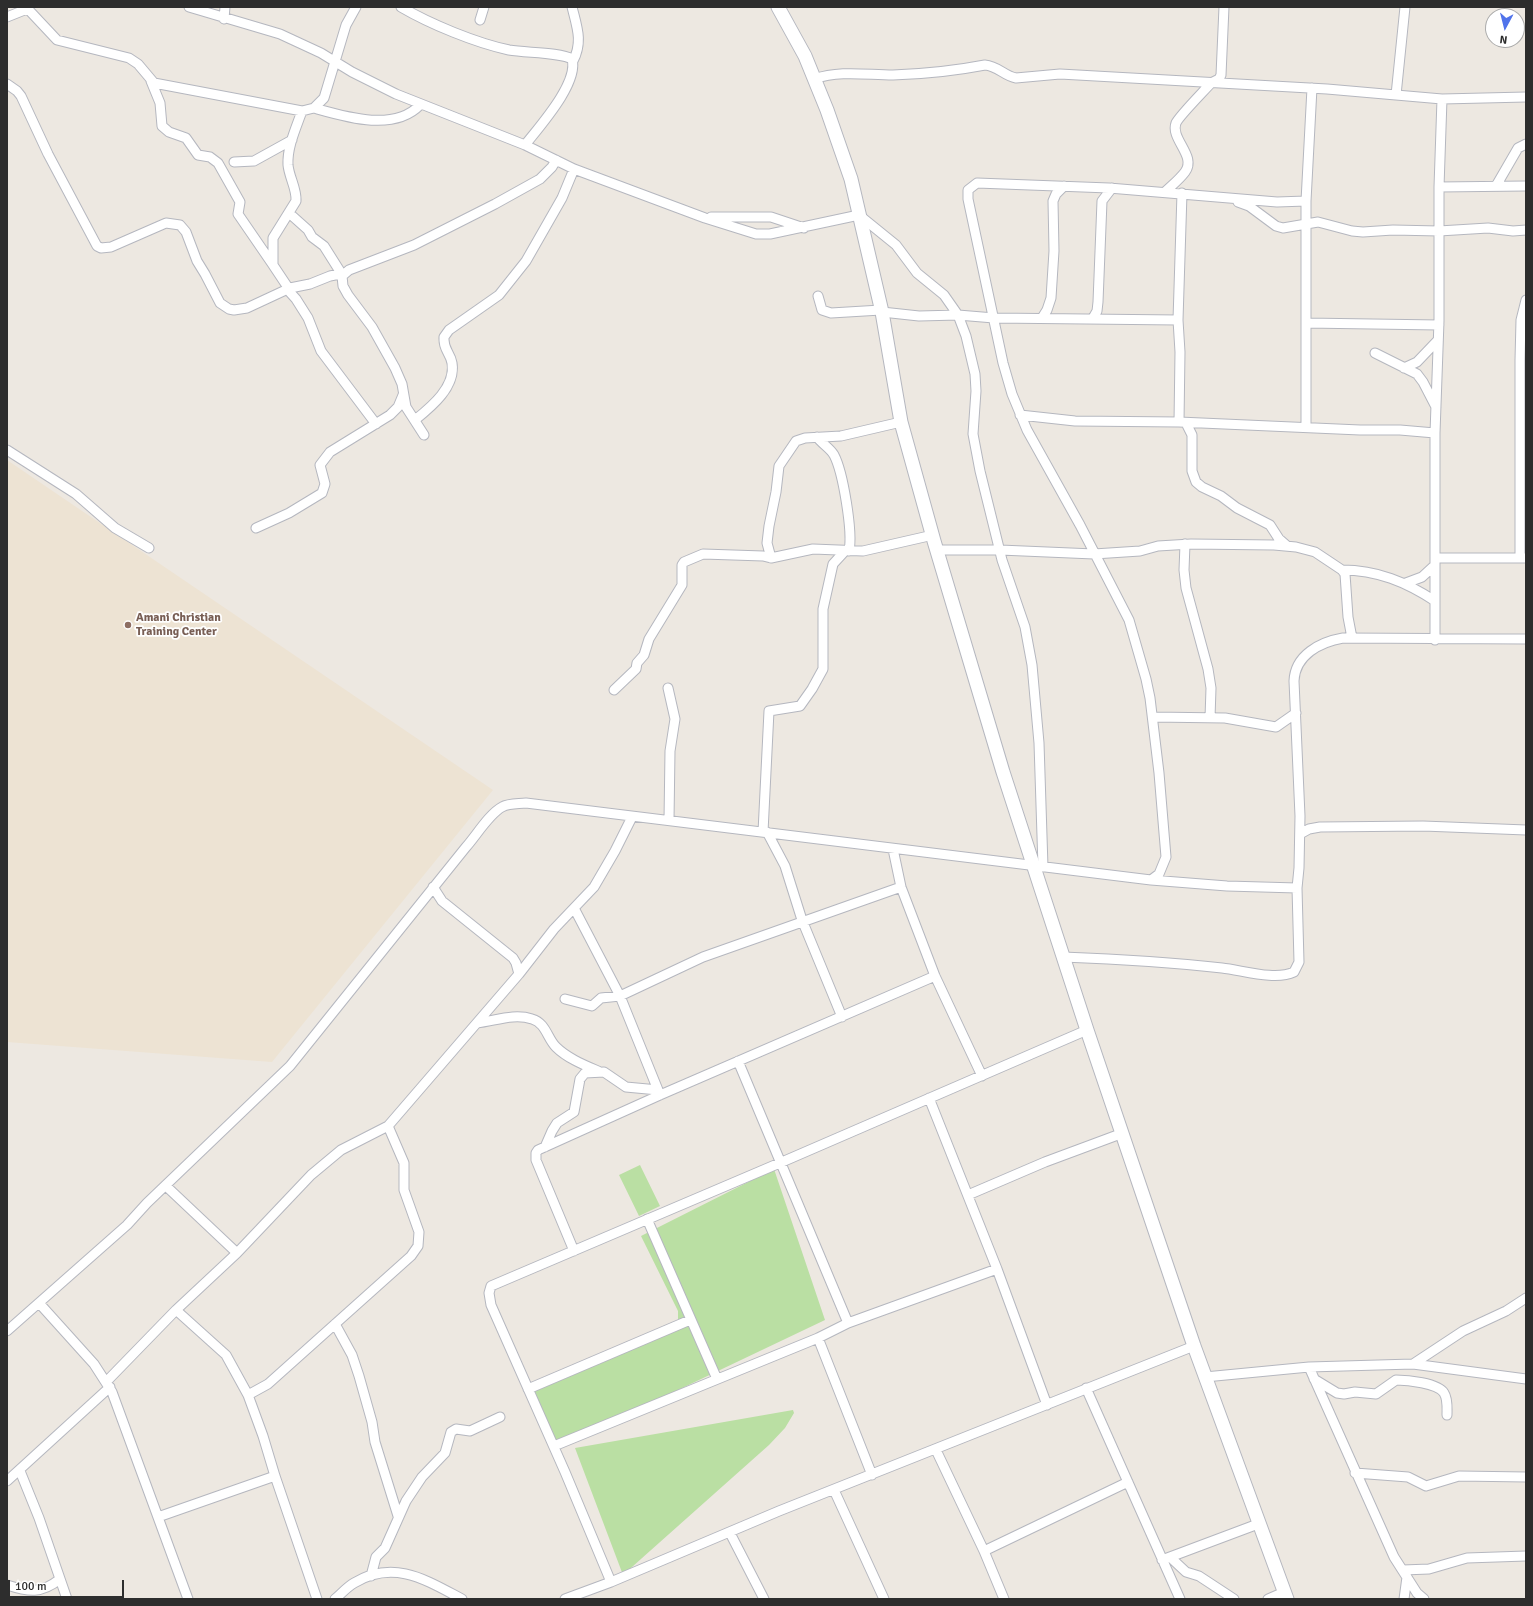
<!DOCTYPE html>
<style>
body{margin:0}
#map{position:relative;width:1533px;height:1606px;overflow:hidden;background:#ede8e1;font-family:Signika,sans-serif}
canvas{display:block}
.frame{position:absolute;inset:0;border:8px solid #2d2d2d;pointer-events:none}
.north{position:absolute;left:1485px;top:8px;width:40px;height:40px;box-sizing:border-box;background:#fff;border:1px solid #ababab;border-radius:50%;rotate:187deg;font-size:11px;font-weight:700;line-height:16px;text-align:center;color:#2d2d2d}
.north::after{content:'';display:block;margin:auto;width:14px;height:18px;background:#5073eb;clip-path:polygon(50% 0,100% 100%,50% 72%,0 100%)}
.scale{position:absolute;left:8px;top:1580px;width:116px;height:18px;box-sizing:border-box;border:2px solid #2d2d2d;border-top:0;padding-left:5px;font-size:12px;line-height:14px;white-space:nowrap;color:#2d2d2d;-webkit-text-stroke:3px #fff;paint-order:stroke}
</style>
<div id="map">
<canvas width="1533" height="1606"></canvas>
<div class="frame"></div>
<div class="north">N</div>
<div class="scale">100 m</div>
</div>
<script>
const context = document.querySelector('canvas').getContext('2d');
context.lineJoin = 'round';
function fill(path, color) {
  context.fillStyle = color;
  context.fill(path, 'evenodd');
}
function trace(path, color, width, dash) {
  context.strokeStyle = color;
  context.lineWidth = width;
  context.lineCap = dash ? 'butt' : 'round';
  context.setLineDash(dash || []);
  context.stroke(path);
}
function drawText(font, color, halo, rows, align = 'center') {
  context.font = font + ' Signika,sans-serif';
  context.lineWidth = 3.5;
  context.setLineDash([]);
  context.textBaseline = 'middle';
  context.strokeStyle = halo;
  context.fillStyle = color;
  for (const [text, x, y, turn = 0] of rows) {
    context.save();
    context.translate(x, y);
    context.rotate((+turn || 0) * Math.PI / 180);
    context.textAlign = isNaN(turn) ? turn : align;
    if (halo) context.strokeText(text, 0, 0);
    context.fillText(text, 0, 0);
    context.restore();
  }
}
fill(new Path2D(`
 M7,460L493,790L272,1062L7,1042Z`), '#ede3d3');
fill(new Path2D(`
 M640,1165L660,1206L639,1216L619,1175Z
 M774,1169L825,1320L552,1450L527,1392L678,1329V1311L641,1236Z
 M793,1410L794,1413L785,1428L769,1445L623,1575L575,1448Z`), '#badfa3');
const street = new Path2D(`
 M26,7L57,40L129,58L138,64L154,83L302,111L314,108L324,98L346,25L356,7
 M189,7L280,34L321,53L352,72L396,94L525,145L574,169L705,218L756,234H770L859,215L896,245L917,273L944,295L958,315L966,336L975,374L976,391L973,434L980,471L1002,560L1025,627L1032,665L1039,743L1043,867
 M401,7C430,24 476,43 509,50C526,53 559,52 572,59C579,83 539,127 525,145
 M572,7C577,27 583,42 573,61
 M7,17L27,9
 M224,19L225,7
 M480,20L484,7
 M814,79C841,70 866,75 893,75C924,74 954,71 985,65C998,66 1004,76 1016,78L1060,74L1327,89L1442,99L1526,97
 M151,81L160,103L162,126L169,132L186,138L198,155L210,157L218,163L240,202L238,214L273,265
 M7,84L17,91L21,96L48,154L97,246L101,248L111,247L166,223L180,225L186,232L197,261L205,274L220,303L229,309L234,310L247,308L290,288L310,284L330,276L345,273
 M1396,95L1405,7
 M314,108C346,117 394,132 420,105
 M234,162L254,161L292,140
 M1496,186L1518,148L1526,144
 M1439,187L1526,186
 M1165,192C1171,186 1179,180 1185,172C1197,156 1170,139 1176,123C1179,116 1205,90 1211,83L1219,79L1221,75L1224,7
 M1238,202L1249,206L1276,226L1283,228L1318,222L1352,231L1363,232L1393,230L1439,231L1488,228L1513,231L1526,230
 M289,213L308,230L312,237L324,246L341,273
 M711,217H771L804,228
 M287,289L296,299L308,318L321,351L376,424
 M289,289L273,265V238L296,201C297,189 289,177 288,165C287,147 296,128 302,111
 M818,296L822,310L831,313L881,310
 M882,312L919,316L958,315L994,318L1178,320
 M1042,318L1047,310L1051,298L1054,251L1053,201L1056,194L1064,186
 M1093,318L1097,311L1098,302L1102,201L1112,188
 M1306,323L1439,325
 M1375,353L1417,374L1423,382L1436,407
 M1404,368L1417,362L1438,340
 M1020,415L1075,421L1179,422L1360,430H1400L1435,433
 M415,420C431,407 456,387 452,363C450,352 443,350 444,337L449,330L499,295L526,261L562,198L574,169
 M1179,422L1180,352L1178,320L1182,193
 M1186,423L1192,435V471L1196,482L1202,487L1221,496L1237,508L1270,525L1279,539L1287,546
 M1306,427V201L1312,88
 M424,435L406,407L402,384L395,368L372,327L348,295L343,286L342,276L349,270L414,245L495,204L540,179L552,167L556,160
 M817,437C822,444 830,448 834,455C843,472 853,532 849,551
 M7,450L76,494L115,528L149,548
 M256,528L289,513L322,493L325,484L320,465L330,452L390,415L398,407L403,395
 M1185,544L1184,570L1186,588L1208,669L1211,688L1210,718
 M937,550H1000L1094,554L1140,551L1158,546L1191,544L1274,545L1296,547L1315,552L1342,570L1345,574L1348,617L1352,638
 M771,558L767,543L769,526L776,492L779,466L796,441L805,438L841,436L901,422
 M1435,558H1525
 M1520,558V360L1521,320L1526,300
 M1342,570C1377,570 1406,582 1435,601
 M1406,583L1422,577L1435,565
 M1435,640V433L1439,321V187L1442,99
 M668,688L675,719L670,751L669,820
 M614,690L636,669L637,663L644,655L649,639L682,585V565L684,562L703,554L763,556L771,558L813,549L863,551L933,535
 M1153,717L1225,718L1276,727L1296,713
 M763,832L769,711L800,706L812,689L823,669V609L833,564L845,551
 M767,832L785,866L802,920L842,1017
 M1300,834L1309,829L1320,827L1423,826L1526,830
 M893,849L901,887L935,976L982,1076
 M1151,880L1159,874L1166,857L1159,773L1150,698L1146,679L1129,620L1080,525L1027,430L1012,394L1003,363L968,199V190L977,183L1109,188L1277,202L1306,201
 M433,887L442,901L513,958L516,963L519,974
 M574,908L620,996L660,1095
 M1063,957C1116,959 1169,962 1222,968C1242,970 1275,981 1294,972L1299,962L1297,888L1299,868L1300,816L1294,681C1295,655 1320,642 1343,638L1526,639
 M565,999L592,1006L601,998L620,996L703,957L901,887
 M477,1023C495,1021 514,1013 532,1019C546,1023 547,1038 556,1047C567,1058 584,1065 598,1071
 M738,1061C775,1148 811,1236 848,1323
 M929,1098L997,1269L1047,1405
 M545,1147L552,1131L557,1123L574,1112L580,1079L585,1073L604,1072L626,1087L658,1090
 M166,1186L237,1253
 M968,1195L1045,1162L1123,1133
 M647,1219L717,1379
 M574,1251L536,1160V1153L538,1150L660,1095L935,976
 M39,1303L94,1364L112,1392L188,1599
 M176,1310L226,1355L248,1395L268,1384L411,1256L418,1246L419,1232L404,1190V1163L388,1126
 M335,1324L352,1355L359,1376L372,1422L375,1442L398,1516
 M7,1331L127,1225L147,1203L290,1066L466,847C476,836 489,814 502,807C509,803 518,804 526,803L1151,880L1227,886L1297,888
 M818,1338L872,1475
 M1413,1364L1463,1331L1506,1311L1526,1298
 M1309,1367L1394,1557L1417,1593L1424,1599
 M1205,1377L1309,1367L1413,1364L1526,1379
 M1314,1379L1337,1393L1344,1394L1355,1392L1376,1394L1396,1380C1407,1380 1438,1383 1444,1393C1448,1399 1447,1408 1447,1415
 M106,1382L176,1310L237,1253L311,1175L341,1150L388,1126L519,974L554,929L594,887L615,851L632,817
 M1086,1388L1180,1599
 M528,1389L690,1320
 M248,1395L263,1436L275,1476L317,1599
 M554,1446L818,1338L848,1323L997,1269
 M936,1450L984,1551L1004,1599
 M20,1471L39,1518L67,1599
 M1355,1473L1408,1477L1426,1486L1459,1476L1526,1477
 M7,1481L110,1387
 M834,1490L884,1599
 M158,1517L275,1476
 M730,1533L764,1599
 M984,1551L1128,1482
 M1170,1557L1186,1572L1199,1576L1234,1599
 M1162,1560L1258,1524
 M1403,1570L1429,1569L1467,1558L1526,1556
 M371,1576L376,1557L385,1548L406,1501L422,1477L445,1453L451,1432L456,1429L470,1431L500,1417
 M611,1582L565,1472L491,1305L489,1293L491,1286L782,1162L1087,1030
 M7,1585C29,1592 41,1594 60,1579
 M335,1599C341,1594 347,1587 354,1583C394,1559 426,1580 462,1599
 M565,1599L611,1582L779,1511L1194,1346
 M1268,1599L1284,1592
 M1404,1599L1407,1577`);
const secondary = new Path2D(`
 M778,7L805,56L827,110L851,179L882,312L901,422L934,541L1003,772L1087,1030L1194,1346L1287,1599`);
trace(street, '#b5b7bf', 11);
trace(secondary, '#b5b7bf', 15);
trace(street, '#fff', 9);
trace(secondary, '#fff', 13);
for (const [x, y, r, color] of [
 [128,625,4,"#8d6e63"]
]) {
  const dot = new Path2D();
  dot.arc(x, y, r, 0, 2 * Math.PI);
  context.fillStyle = color;
  context.fill(dot);
  trace(dot, '#fff', 1.5);
}
drawText('bold 12px', '#785e54', '#fff', [
 ["Amani Christian",136,618],
 ["Training Center",136,632]
], 'left');
</script>
